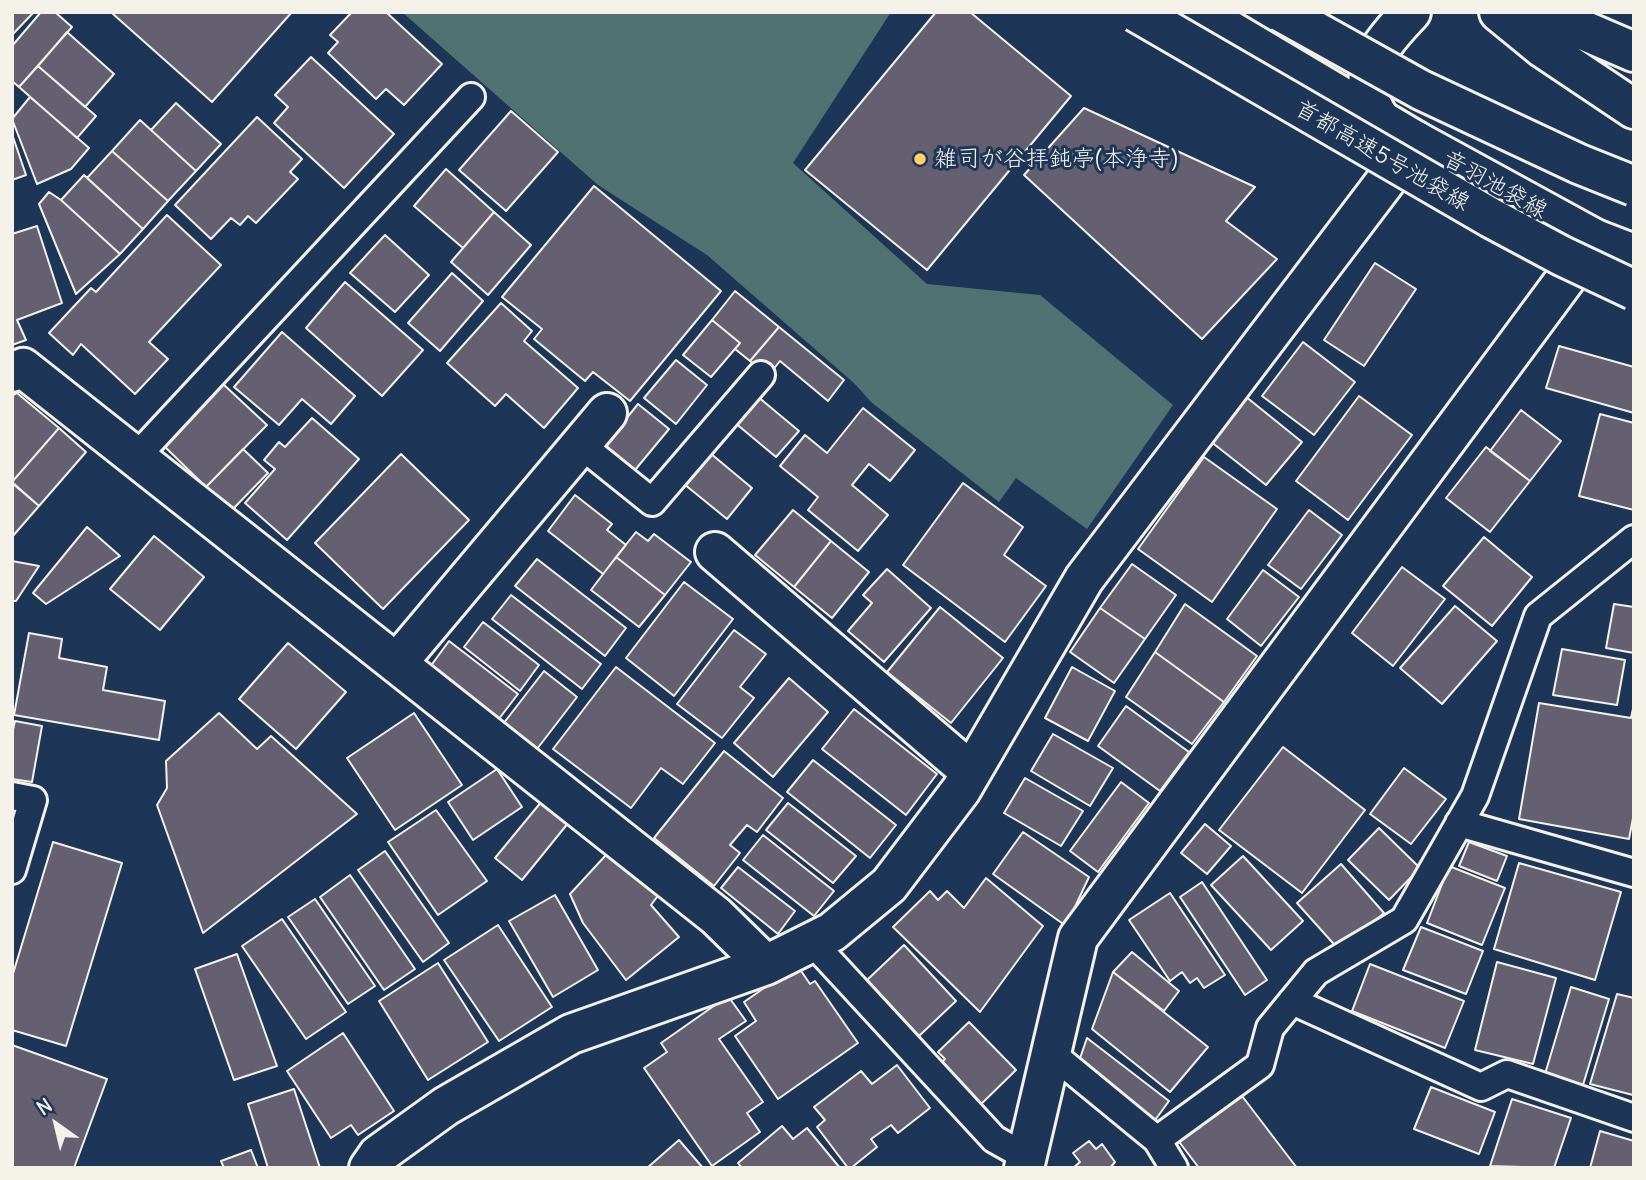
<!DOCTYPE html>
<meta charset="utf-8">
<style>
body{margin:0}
#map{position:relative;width:1646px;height:1180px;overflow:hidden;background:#1d3557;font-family:Delius,sans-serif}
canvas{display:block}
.frame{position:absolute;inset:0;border:14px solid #f4f1e8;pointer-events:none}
.north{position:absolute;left:21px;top:1089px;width:70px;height:70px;-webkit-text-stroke:5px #1d3557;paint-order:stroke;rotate:326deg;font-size:19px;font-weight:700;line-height:28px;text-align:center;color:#f4f1e8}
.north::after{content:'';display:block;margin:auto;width:24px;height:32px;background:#f4f1e8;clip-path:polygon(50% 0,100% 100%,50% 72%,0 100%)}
</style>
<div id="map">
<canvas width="1646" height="1180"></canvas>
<div class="frame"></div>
<div class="north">N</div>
</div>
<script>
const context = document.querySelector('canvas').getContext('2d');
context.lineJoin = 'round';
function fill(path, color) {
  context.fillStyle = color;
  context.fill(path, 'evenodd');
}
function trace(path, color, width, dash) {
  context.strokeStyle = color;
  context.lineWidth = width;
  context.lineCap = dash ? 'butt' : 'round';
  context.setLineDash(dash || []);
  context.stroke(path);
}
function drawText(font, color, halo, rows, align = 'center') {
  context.font = font + ' Delius,"Klee One",sans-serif';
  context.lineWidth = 6;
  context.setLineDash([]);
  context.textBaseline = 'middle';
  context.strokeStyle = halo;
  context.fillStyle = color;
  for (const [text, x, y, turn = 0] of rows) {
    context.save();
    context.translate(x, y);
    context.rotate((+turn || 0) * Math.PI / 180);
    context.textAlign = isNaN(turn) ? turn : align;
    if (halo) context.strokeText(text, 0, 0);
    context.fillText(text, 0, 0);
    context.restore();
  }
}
fill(new Path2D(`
 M402,12H891L793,163L927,284L1040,295L1173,405L1087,529L1016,478L999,502L871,402L855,384L707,255L598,185Z`), '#517272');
const building = new Path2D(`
 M12,12H34L12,35Z
 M41,12H55L72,27L19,87L12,81V46Z
 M115,12H292L212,102L113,14Z
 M352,12H386L442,64L404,105L386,89L376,99L328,53L338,42L330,35Z
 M936,12H970L1071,96L927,270L805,170Z
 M67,32L114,74L85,107L38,66Z
 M311,57L394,134L344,188L274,123L288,107L275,95Z
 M38,66L96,116L77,138L19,87Z
 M30,97L89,148L71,169L37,184L12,119Z
 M176,103L221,144L196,171L151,130Z
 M1084,108L1255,187L1226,221L1277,259L1202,339L1024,175Z
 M511,111L558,152L506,211L459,170Z
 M257,117L302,159L290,172L298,179L256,223L248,216L240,225L231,218L211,239L175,205Z
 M140,120L196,171L168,201L112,151Z
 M12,134L26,175L12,180Z
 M112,151L168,201L143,229L87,178Z
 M446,169L494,212L463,248L414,206Z
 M84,175L143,229L120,254L61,200Z
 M594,186L721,291L630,401L593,372L585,381L534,339L542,329L502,297Z
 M49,192L61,200L120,254L76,294L39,204Z
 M494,212L531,245L488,295L451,262Z
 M167,215L221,265L149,342L168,359L135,394L81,344L73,355L49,333L91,288L96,292Z
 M37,226L62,303L17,320L26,340L12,345V234Z
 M385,235L429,275L395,312L350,273Z
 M1375,263L1416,289L1364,366L1324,340Z
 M452,273L483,301L440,351L408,323Z
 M345,282L423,350L382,396L306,328Z
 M735,291L779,327L750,361L735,349L740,343L712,320Z
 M501,303L532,331L524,341L578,388L544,428L506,394L495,406L447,363Z
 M712,320L740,343L711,377L683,355Z
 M779,327L844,380L828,401L780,361L768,376L750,361Z
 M282,332L355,396L331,424L302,399L279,425L234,387Z
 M1303,342L1355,382L1314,435L1262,396Z
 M1559,346L1634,367V413L1546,388Z
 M676,360L707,385L676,424L644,398Z
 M223,384L267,425L206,487L163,445Z
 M17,393L59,428L12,482V396Z
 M757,396L799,431L776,457L734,422Z
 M1245,396L1302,442L1266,485L1210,441Z
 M1359,396L1412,435L1348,520L1296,481Z
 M638,404L669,429L635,470L605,445Z
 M863,408L915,450L890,481L869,464L852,485L888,515L858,551L808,510L818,497L780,466L805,435L827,453Z
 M1521,410L1561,441L1530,481L1490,451Z
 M1600,414L1634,423V510L1579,496Z
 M312,418L359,459L287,540L245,503L275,469L264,460L279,442L285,447Z
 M59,428L86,452L39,506L12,482Z
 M1486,447L1530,481L1490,532L1446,498Z
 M243,449L268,473L231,511L206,487Z
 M710,453L752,488L727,519L684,484Z
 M401,454L469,520L383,609L315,543Z
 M1204,457L1277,509L1212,602L1138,549Z
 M12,483L39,506L12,537Z
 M963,483L1023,527L1004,555L1046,586L1005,642L903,565Z
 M575,495L612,524L607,530L626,545L603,574L548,531Z
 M793,510L831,541L794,587L755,555Z
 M1309,510L1342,535L1301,589L1268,565Z
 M87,527L120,556L46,604L33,593Z
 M636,532L648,541L654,534L691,562L665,595L616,557Z
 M154,536L204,577L160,630L110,589Z
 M1484,537L1532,577L1492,626L1443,586Z
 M831,541L869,572L832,618L794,587Z
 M616,557L665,595L639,627L591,590Z
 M537,559L626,628L605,656L515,586Z
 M12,561L39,566L16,601H12Z
 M1132,564L1176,595L1145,639L1100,608Z
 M1402,567L1445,599L1393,666L1352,633Z
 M887,569L931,608L884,662L848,631L872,603L863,595Z
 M1263,570L1299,597L1261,646L1227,619Z
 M684,582L733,619L674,696L626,658Z
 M511,595L601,664L582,689L492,619Z
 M1185,604L1257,656L1224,702L1155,652Z
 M1614,604L1634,607V653L1606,648Z
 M1455,606L1497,641L1442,704L1400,668Z
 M940,607L1003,658L951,723L887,672Z
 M1100,608L1145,639L1114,683L1070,652Z
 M483,622L539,665L520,691L464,647Z
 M734,630L766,654L740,687L754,698L722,738L677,704Z
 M29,633L62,639L59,658L107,667L103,690L165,701L159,740L14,715Z
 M449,641L518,694L495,724L427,671Z
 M288,643L346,692L296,749L239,699Z
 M1562,649L1625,660L1617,705L1553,695Z
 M1155,652L1224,702L1192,744L1126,697Z
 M616,667L715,743L683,784L661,768L631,808L553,749Z
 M1072,667L1115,691L1088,741L1045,718Z
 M544,671L577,697L537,749L503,724Z
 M789,678L828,712L773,777L734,743Z
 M1539,703L1631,718L1634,704V813L1629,839L1519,819Z
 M1126,706L1189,752L1160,791L1098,746Z
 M854,709L937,774L906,815L822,749Z
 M219,713L257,749L271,736L357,814L203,933L157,805L167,788L166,761Z
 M414,713L462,785L395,830L347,758Z
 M15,721L42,726L32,782L12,779V734Z
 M1053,734L1113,768L1090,806L1031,771Z
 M1283,747L1365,810L1302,893L1219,830Z
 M724,751L783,798L757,832L747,825L730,845L740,853L714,886L654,838Z
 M813,760L896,825L870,858L787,792Z
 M1404,768L1446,799L1411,844L1370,814Z
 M497,769L522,807L473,840L448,802Z
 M1025,778L1083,811L1061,846L1004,813Z
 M1121,782L1149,803L1098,872L1070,851Z
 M542,801L569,822L522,880L495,858Z
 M788,803L856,856L833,883L766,830Z
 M436,810L487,881L438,915L388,842Z
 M1205,824L1231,846L1207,874L1181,853Z
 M1379,828L1420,868L1389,900L1348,860Z
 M1023,832L1089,877L1066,926L993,874Z
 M763,835L834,891L814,916L743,860Z
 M53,842L122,863L66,1046L12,1030V977Z
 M1469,842L1507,856L1497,881L1459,866Z
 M385,851L449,943L423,962L358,870Z
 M606,855L660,893L651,905L679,937L626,980L583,923L570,894Z
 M1243,856L1303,921L1271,950L1211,885Z
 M1519,863L1621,892L1595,980L1494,949Z
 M1341,864L1384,913L1340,951L1297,903Z
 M1449,866L1505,888L1482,945L1427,923Z
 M738,867L795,911L778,934L721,888Z
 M350,875L415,969L384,990L320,897Z
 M986,878L1043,926L980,1012L893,927L930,891L938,900L947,891L964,908Z
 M1202,882L1267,980L1245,995L1180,897Z
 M1170,893L1225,975L1204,988L1197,978L1190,983L1182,972L1170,981L1129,920Z
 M555,895L598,970L553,997L509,921Z
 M315,899L375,986L348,1004L288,917Z
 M282,919L346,1012L306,1039L242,946Z
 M498,925L552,1007L499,1041L444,960Z
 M1421,927L1483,951L1466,994L1403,970Z
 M904,945L956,1001L919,1036L867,980Z
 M1132,952L1179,991L1164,1011L1113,972Z
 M237,954L277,1066L234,1080L195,969Z
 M1497,962L1556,978L1533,1064L1475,1050Z
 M438,963L488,1042L428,1080L379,1001Z
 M1370,964L1464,1001L1445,1048L1352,1011Z
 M797,965L810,984L815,981L858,1043L778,1099L735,1036L756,1021L744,1002Z
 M1113,972L1208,1047L1170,1092L1092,1029Z
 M1571,987L1609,999L1583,1085L1545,1074Z
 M1617,994L1634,998L1633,1095L1590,1084Z
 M728,996L746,1021L719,1039L763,1102L747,1113L760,1132L712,1166L644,1068L667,1052L661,1043Z
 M969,1022L1016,1070L975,1110L935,1069L945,1059L938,1052Z
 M343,1033L394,1111L358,1135L351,1125L331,1138L287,1071Z
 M1087,1038L1169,1101L1150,1127L1078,1064Z
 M12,1045L107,1079L74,1168H12Z
 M897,1065L930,1108L898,1133L891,1125L871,1139L877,1147L851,1168H848L817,1127L825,1120L814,1107L861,1071L872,1084Z
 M1431,1087L1495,1112L1479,1154L1414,1129Z
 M294,1089L320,1168H268L248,1104Z
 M1239,1092L1297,1168H1199L1177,1139Z
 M1512,1099L1571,1118L1554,1168L1490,1166Z
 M782,1126L793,1139L807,1128L840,1168H742L738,1163Z
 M1600,1131L1634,1141V1168H1590Z
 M679,1140L703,1168H647Z
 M1089,1141L1096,1149L1102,1144L1115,1162L1110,1168H1073L1080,1162L1073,1153Z
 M251,1150L258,1168H224L221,1161Z`);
fill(building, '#646071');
trace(building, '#f4f1e8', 2);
const service = new Path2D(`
 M581,445L652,502L761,375
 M136,457L471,97
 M12,796L33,800L12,870
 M1459,823L1634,873
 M813,943L994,1139L1026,1157
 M1292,1001L1481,1087L1507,1074L1634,1118
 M1051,1053L1157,1140L1174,1168
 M1157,1140L1260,1065L1270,1028L1316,972L1404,920L1475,796L1538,616L1634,539`);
const minor = new Path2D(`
 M1381,121C1377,114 1371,105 1369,97C1362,63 1390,34 1411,12
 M12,372L23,368L716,916L766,965
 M715,552L971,772
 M397,663L607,413
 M369,1168L378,1155L446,1106L571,1034L766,965L832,932L889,885L961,790L1084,579L1416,141
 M1024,1168L1078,938L1595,239`);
const secondary = new Path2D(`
 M1199,12L1416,141L1595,239L1634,254
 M1499,12L1543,48L1634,109
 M1541,12L1634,52`);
trace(service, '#f4f1e8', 32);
trace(minor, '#f4f1e8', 44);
trace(secondary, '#f4f1e8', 44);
trace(service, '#1d3557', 26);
trace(minor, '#1d3557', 38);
trace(secondary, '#1d3557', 38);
const motorwayBridge = new Path2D(`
 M1136,12L1491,218L1562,256L1634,290
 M1281,12L1421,90L1579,164L1634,186`);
trace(motorwayBridge, '#f4f1e8', 44, []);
trace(motorwayBridge, '#1d3557', 38);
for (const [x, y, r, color] of [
 [920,159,7,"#ffd166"]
]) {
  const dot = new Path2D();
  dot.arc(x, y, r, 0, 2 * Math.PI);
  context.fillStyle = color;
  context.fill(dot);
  trace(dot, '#1d3557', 2.5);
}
drawText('23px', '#f4f1e8', '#1d3557', [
 ["首都高速5号池袋線",1382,156,30],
 ["音羽池袋線",1495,185,29]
]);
drawText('23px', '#f4f1e8', '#1d3557', [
 ["雑司が谷拝鈍亭(本浄寺)",934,159]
], 'left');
</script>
